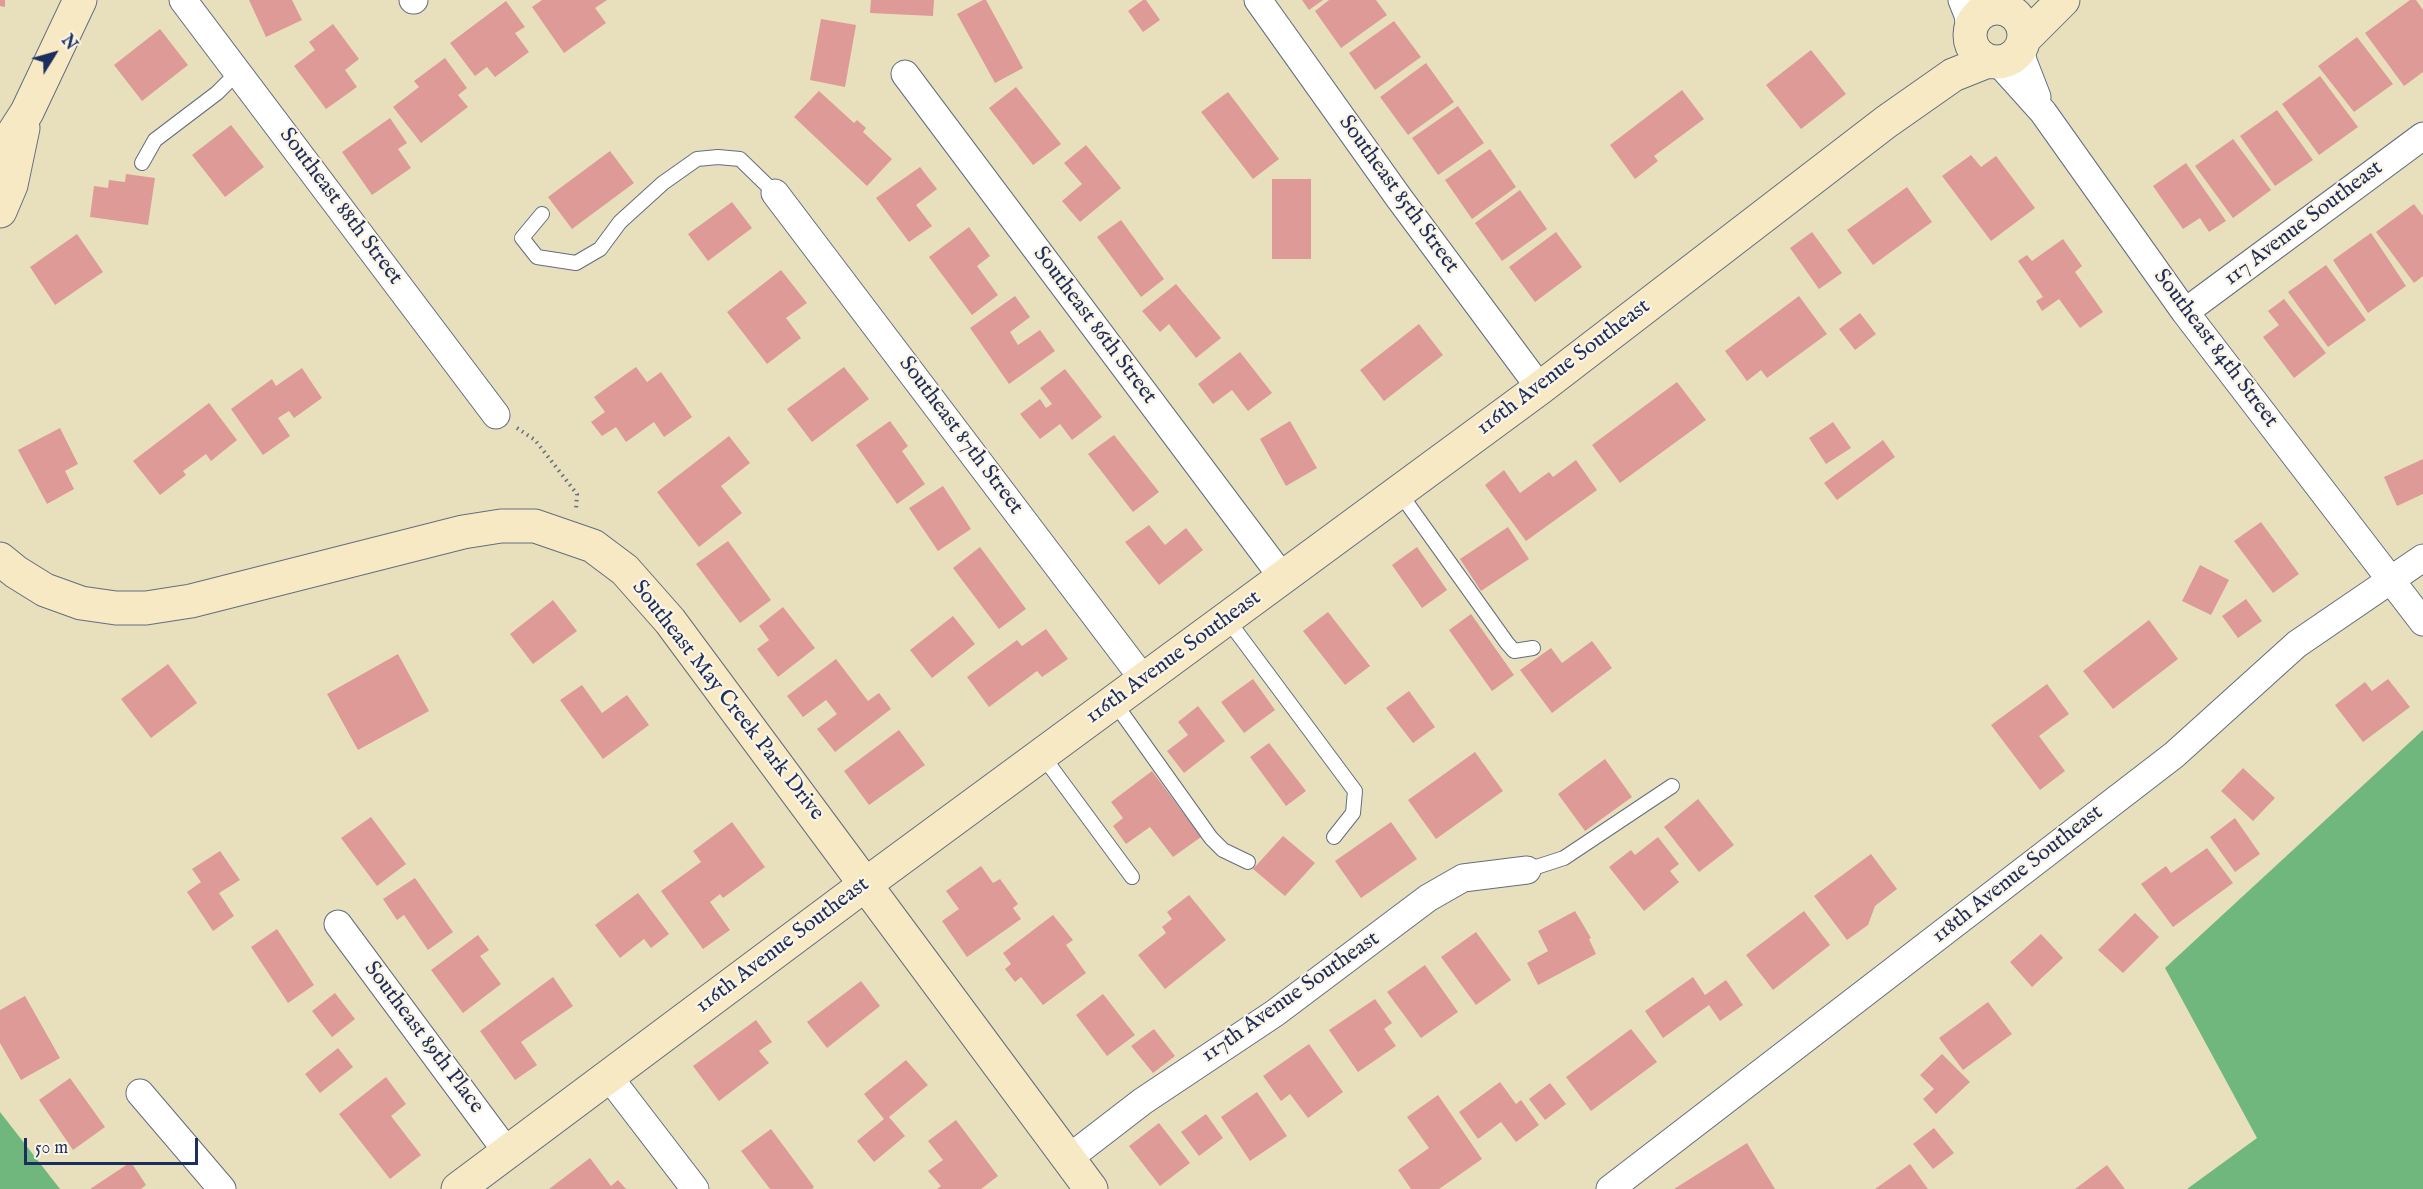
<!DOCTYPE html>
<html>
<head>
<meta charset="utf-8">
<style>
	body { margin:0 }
	#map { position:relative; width:2423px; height:1189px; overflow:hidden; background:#e8e0bc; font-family:"IM FELL English",serif }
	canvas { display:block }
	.north { position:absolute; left:24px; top:24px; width:60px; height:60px; -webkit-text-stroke:4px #fcf5e5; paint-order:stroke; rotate:53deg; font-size:16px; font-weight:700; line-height:24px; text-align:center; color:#1b2f5e }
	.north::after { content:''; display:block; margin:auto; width:21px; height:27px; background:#1b2f5e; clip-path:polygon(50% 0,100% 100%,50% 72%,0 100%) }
	.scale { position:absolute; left:24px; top:1138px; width:174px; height:27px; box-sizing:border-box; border:3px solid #1b2f5e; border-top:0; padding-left:8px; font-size:18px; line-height:21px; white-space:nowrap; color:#1b2f5e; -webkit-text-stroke:4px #fcf5e5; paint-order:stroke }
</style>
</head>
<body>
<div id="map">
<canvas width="2423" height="1189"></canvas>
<div class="north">N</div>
<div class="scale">50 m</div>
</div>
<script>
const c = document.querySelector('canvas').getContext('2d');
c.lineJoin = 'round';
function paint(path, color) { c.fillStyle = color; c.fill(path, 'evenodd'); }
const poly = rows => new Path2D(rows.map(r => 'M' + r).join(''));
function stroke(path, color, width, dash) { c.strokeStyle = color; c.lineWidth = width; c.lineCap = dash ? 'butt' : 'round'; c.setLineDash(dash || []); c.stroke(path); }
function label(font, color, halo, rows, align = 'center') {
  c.font = font + ' "IM FELL English",serif'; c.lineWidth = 4.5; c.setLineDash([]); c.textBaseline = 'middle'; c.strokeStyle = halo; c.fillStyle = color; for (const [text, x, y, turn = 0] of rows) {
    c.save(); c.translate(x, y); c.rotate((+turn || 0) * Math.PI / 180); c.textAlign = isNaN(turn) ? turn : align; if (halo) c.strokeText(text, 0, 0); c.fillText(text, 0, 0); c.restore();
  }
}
const forest = poly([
	[2423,730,2423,1189,2187,1189,2257,1138,2165,968],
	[0,1112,60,1189,0,1189]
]);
const building = poly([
	[0,0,5,0,5,7,0,6],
	[249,0,292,0,302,20,266,37],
	[542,0,607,0,595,8,606,23,564,53,532,7],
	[871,0,934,0,933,16,870,13],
	[983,0,986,0,1023,68,995,83,957,14],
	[1143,0,1146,0,1160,20,1143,32,1128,11],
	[1302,0,1323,0,1309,10],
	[1329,0,1376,0,1387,15,1341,48,1315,11],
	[2410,0,2416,0,2423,10,2423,72,2404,86,2365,33],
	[506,1,525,27,515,33,529,52,495,77,487,67,475,76,450,43],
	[821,19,856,25,845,87,810,80],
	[1394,21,1421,57,1375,90,1349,53],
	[333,24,359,59,345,70,357,87,326,109,294,66,315,50,309,42],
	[160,29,188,65,142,101,114,65],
	[2357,37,2393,84,2354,112,2318,66],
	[1811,50,1846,94,1801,129,1766,85],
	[445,58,467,88,458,95,468,107,421,143,393,107,419,87,414,81],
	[1426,63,1454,102,1408,135,1380,97],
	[2320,76,2358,127,2319,155,2282,104],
	[1016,87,1061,144,1033,165,989,108],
	[1682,90,1704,119,1654,156,1658,161,1635,179,1610,145],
	[819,91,854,123,857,120,866,128,863,132,892,159,867,186,794,117],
	[1228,92,1279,159,1253,179,1201,112],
	[1458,106,1484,143,1438,175,1412,138],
	[2277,110,2313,160,2275,186,2240,136],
	[390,118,407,143,398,149,411,168,372,195,342,152],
	[231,125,264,167,225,197,192,155],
	[2233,139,2271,190,2233,218,2195,166],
	[1086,145,1121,188,1080,222,1062,201,1082,184,1064,163],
	[1490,149,1516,187,1472,219,1445,180],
	[610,151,634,183,572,229,548,197],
	[1971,155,1981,167,1996,156,2035,208,1991,241,1942,176],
	[2186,163,2226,221,2209,232,2200,218,2183,229,2153,186],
	[920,167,937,189,916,205,932,226,909,242,876,198],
	[126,174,155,178,148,225,90,217,94,186,108,188,109,180,125,182],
	[1272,179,1311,179,1311,259,1272,259],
	[1907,187,1932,222,1873,265,1847,230],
	[1520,190,1547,229,1502,261,1475,223],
	[732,202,752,228,708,261,688,234],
	[2414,204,2423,216,2423,276,2414,283,2376,232],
	[1121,220,1164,279,1141,297,1097,237],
	[969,227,990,256,977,266,998,295,972,315,929,257],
	[1556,232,1582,267,1535,302,1509,267],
	[1812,232,1842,273,1819,289,1790,248],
	[2371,233,2406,286,2368,313,2333,260],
	[77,234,103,272,55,305,30,267],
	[2063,239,2082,266,2075,272,2103,312,2080,328,2059,299,2042,311,2036,301,2043,297,2018,261,2027,255,2032,261],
	[2326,265,2366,320,2328,347,2288,292],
	[781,270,807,303,786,318,801,338,767,364,727,312],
	[1176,284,1221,338,1196,358,1169,324,1160,332,1142,311],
	[1015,296,1030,317,1010,332,1018,345,1040,330,1055,351,1009,384,970,328],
	[1799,296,1827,334,1767,378,1761,370,1747,381,1725,351],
	[2284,299,2326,353,2294,378,2263,337,2279,325,2268,311],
	[1860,313,1876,334,1855,350,1839,329],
	[1419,324,1443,355,1384,401,1360,370],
	[1240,352,1272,393,1248,411,1232,390,1213,404,1198,384],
	[636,367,647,382,661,372,692,417,664,437,654,422,626,442,616,427,602,436,591,422,605,412,594,397],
	[844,367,869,399,812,442,787,409],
	[302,368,322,398,294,418,289,411,278,418,290,436,263,455,231,409,272,379,276,386],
	[1065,369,1102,417,1072,440,1060,424,1040,439,1020,414,1040,399,1046,408,1052,404,1040,388],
	[1677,382,1706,420,1620,483,1592,445],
	[209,403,237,440,211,461,206,454,183,471,186,475,160,495,133,461],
	[890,421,908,446,902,451,925,484,897,504,856,445],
	[1290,421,1317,468,1286,486,1260,439],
	[1833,422,1851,448,1826,464,1809,438],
	[60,428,78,464,65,471,74,489,47,504,18,450],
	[1114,435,1159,492,1133,512,1088,454],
	[729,436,750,463,721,486,742,513,699,547,657,492],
	[1883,440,1895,457,1837,500,1824,483],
	[2423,459,2423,494,2397,506,2384,477],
	[1576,460,1597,490,1526,541,1485,485,1504,470,1520,493,1549,472,1553,477],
	[943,486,971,529,938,551,909,508],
	[2261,522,2299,574,2273,593,2234,541],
	[1149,525,1165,545,1186,528,1203,550,1159,585,1125,542],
	[1508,527,1529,559,1481,591,1460,559],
	[728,541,771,600,740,623,696,564],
	[980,547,1026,609,999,629,953,568],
	[1417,547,1447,590,1422,608,1392,565],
	[2200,565,2229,580,2211,615,2182,601],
	[2246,599,2262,621,2238,638,2222,616],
	[553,600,577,631,533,664,510,634],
	[783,607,815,648,778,677,757,649,769,640,759,626],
	[1328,612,1370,666,1345,685,1303,631],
	[1471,614,1514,675,1492,691,1449,630],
	[953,616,975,644,932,678,910,650],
	[2149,620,2178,659,2113,709,2083,671],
	[1046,629,1068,659,1042,677,1037,671,989,707,967,677,1017,640,1022,646],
	[1592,641,1612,668,1552,713,1520,670,1551,648,1562,663],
	[398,654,429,711,358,750,327,694],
	[836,659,868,701,879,693,891,709,835,752,817,729,837,714,826,700,803,717,787,696],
	[168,664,197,703,151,738,121,699],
	[1253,679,1275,710,1244,733,1221,702],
	[2388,679,2410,707,2363,742,2335,705,2365,682,2372,691],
	[2047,684,2069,714,2039,736,2065,771,2040,790,1991,725],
	[582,685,602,713,627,695,649,725,603,759,560,700],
	[1409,691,1435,727,1413,743,1386,708],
	[1198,706,1225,741,1184,773,1167,751,1188,735,1178,722],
	[899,730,925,765,869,805,844,771],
	[1269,743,1306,791,1286,806,1250,757],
	[1475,752,1503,791,1436,839,1408,800],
	[1605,759,1632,797,1585,831,1558,794],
	[2243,768,2275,798,2253,821,2221,791],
	[1152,771,1201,837,1173,857,1150,827,1126,844,1113,826,1123,818,1111,802],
	[1698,799,1734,845,1699,872,1664,827],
	[371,817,406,864,377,886,341,838],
	[2235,818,2260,854,2235,872,2210,837],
	[732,822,765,867,723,898,720,894,710,902,730,930,703,949,661,891,701,862,693,851],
	[1391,822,1417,859,1361,898,1335,861],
	[1283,836,1315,863,1285,896,1253,869],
	[1658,837,1679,864,1670,871,1679,882,1644,911,1609,867,1631,850,1635,855],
	[2207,848,2233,883,2173,927,2141,884,2166,866,2171,873],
	[220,851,240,880,219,893,234,916,213,931,187,892,201,882,192,869],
	[1871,854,1897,889,1875,906,1868,925,1847,940,1814,896],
	[981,866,993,883,1000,879,1018,904,1013,908,1021,919,967,957,942,921,959,909,946,891],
	[415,878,453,932,428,950,404,915,397,920,383,899],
	[638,893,669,934,651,948,644,939,620,958,595,925],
	[1189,895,1226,940,1165,989,1138,955,1166,933,1162,927,1172,919,1167,912],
	[1575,911,1591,938,1589,939,1596,954,1538,985,1527,963,1548,951,1538,931],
	[1804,911,1830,945,1773,990,1746,955],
	[2135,913,2159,937,2123,973,2098,950],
	[1053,915,1073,940,1066,945,1086,973,1043,1005,1021,977,1015,982,1005,969,1011,964,1003,953],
	[277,929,314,985,288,1003,251,947],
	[1476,932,1511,980,1476,1005,1441,957],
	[2041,934,2063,958,2032,987,2010,962],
	[478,935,489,950,480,956,501,984,463,1013,431,970],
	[1425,965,1458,1012,1421,1038,1387,992],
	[553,977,573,1006,521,1042,537,1065,515,1080,480,1031],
	[1693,977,1705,995,1726,980,1743,1005,1720,1021,1709,1005,1663,1038,1645,1011],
	[861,981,880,1006,827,1048,807,1022],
	[335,993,355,1019,332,1037,312,1011],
	[1103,994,1135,1035,1107,1056,1076,1015],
	[25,996,60,1058,21,1080,0,1043,0,1010],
	[1375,999,1392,1023,1384,1029,1396,1046,1358,1072,1329,1030],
	[1988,1002,2012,1034,1963,1070,1939,1038],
	[756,1020,772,1042,759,1051,769,1063,719,1101,693,1066],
	[1154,1029,1175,1056,1153,1073,1131,1046],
	[1631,1029,1657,1062,1591,1111,1566,1077],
	[1309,1044,1343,1092,1308,1118,1290,1094,1281,1101,1263,1076],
	[338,1048,353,1067,320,1093,305,1074],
	[1942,1054,1970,1082,1936,1114,1923,1099,1934,1089,1920,1075],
	[906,1060,928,1085,889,1117,905,1136,874,1162,857,1141,884,1119,864,1094],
	[386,1077,406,1104,391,1116,421,1155,390,1179,339,1114],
	[70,1078,105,1127,73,1150,39,1100],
	[1500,1082,1516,1104,1521,1100,1539,1125,1516,1142,1501,1122,1478,1139,1459,1112],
	[1550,1083,1566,1104,1545,1120,1529,1099],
	[1257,1092,1287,1136,1250,1161,1221,1117],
	[1438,1095,1482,1159,1439,1189,1411,1189,1398,1170,1429,1148,1407,1117],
	[1206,1114,1223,1138,1199,1156,1181,1132],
	[956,1120,998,1176,981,1189,937,1189,941,1186,928,1171,943,1160,928,1141],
	[1159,1123,1190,1163,1160,1186,1129,1146],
	[1934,1128,1954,1153,1933,1169,1913,1144],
	[771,1129,814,1187,812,1189,770,1189,741,1151],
	[1747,1143,1775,1189,1674,1189],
	[590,1158,611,1186,618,1180,626,1189,549,1189],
	[131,1162,146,1185,141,1189,90,1189],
	[1910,1164,1928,1189,1875,1189],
	[2107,1165,2125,1189,2075,1189]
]);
const path = poly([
	[517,428,535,440,577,494,576,510]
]);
const lane = poly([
	[142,163,155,140,217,93,239,71],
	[542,214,522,238,537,257,576,263,600,249,620,222,663,183,697,159,718,157,740,159,775,193],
	[1399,492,1507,643,1514,651,1533,648],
	[1227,619,1355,791,1353,813,1334,837],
	[1114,702,1211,838,1223,850,1248,862],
	[1042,755,1132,877],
	[1527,870,1564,858,1672,786]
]);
const street = poly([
	[183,0,496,415],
	[413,0,414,0],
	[1258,0,1399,198,1540,388],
	[1962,0,1968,15,1970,31],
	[1988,0,2002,9],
	[2021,48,2023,61,2037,97],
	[1998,62,2043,112,2185,312,2423,622],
	[905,74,1283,578],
	[775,193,1144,680],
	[2185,312,2423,136],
	[338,924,507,1152],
	[609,1077,695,1189],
	[140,1093,222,1189],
	[1069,1158,1143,1101,1275,1013,1428,898,1463,878,1527,870],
	[1610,1189,2174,755,2297,644,2423,558]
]);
const secondary = poly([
	'1970 35a27 27 0 1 1 54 0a27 27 0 1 1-54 0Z',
	[2024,39,2063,0],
	[0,154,27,112,80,0],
	[0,211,11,185,23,128],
	[0,559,16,572,45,590,81,603,116,608,146,608,191,601,463,532,501,526,535,526,593,546,625,570,670,621,1091,1189],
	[458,1189,866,884,1540,388,1886,122,1953,75,1988,61]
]);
const streetNames = [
	["Southeast 85th Street",1398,195,54],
	["Southeast 88th Street",340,207,53],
	["117 Avenue Southeast",2304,224,-37],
	["Southeast 86th Street",1094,326,53],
	["Southeast 84th Street",2215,349,53],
	["116th Avenue Southeast",1564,368,-37],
	["Southeast 87th Street",960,436,53],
	["116th Avenue Southeast",1174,658,-36],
	["Southeast May Creek Park Drive",727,701,52],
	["118th Avenue Southeast",2018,875,-38],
	["116th Avenue Southeast",783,946,-37],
	["117th Avenue Southeast",1291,998,-35],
	["Southeast 89th Place",423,1038,53]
];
paint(forest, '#70b77d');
paint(building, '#dd9a97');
stroke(lane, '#636d7f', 16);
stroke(street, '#636d7f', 29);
stroke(secondary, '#636d7f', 35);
stroke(path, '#636d7f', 4, [1.5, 4.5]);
stroke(lane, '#fff', 14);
stroke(street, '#fff', 27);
stroke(secondary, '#f7e9c3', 33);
label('22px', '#1b2f5e', '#fcf5e5', streetNames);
</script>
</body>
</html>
